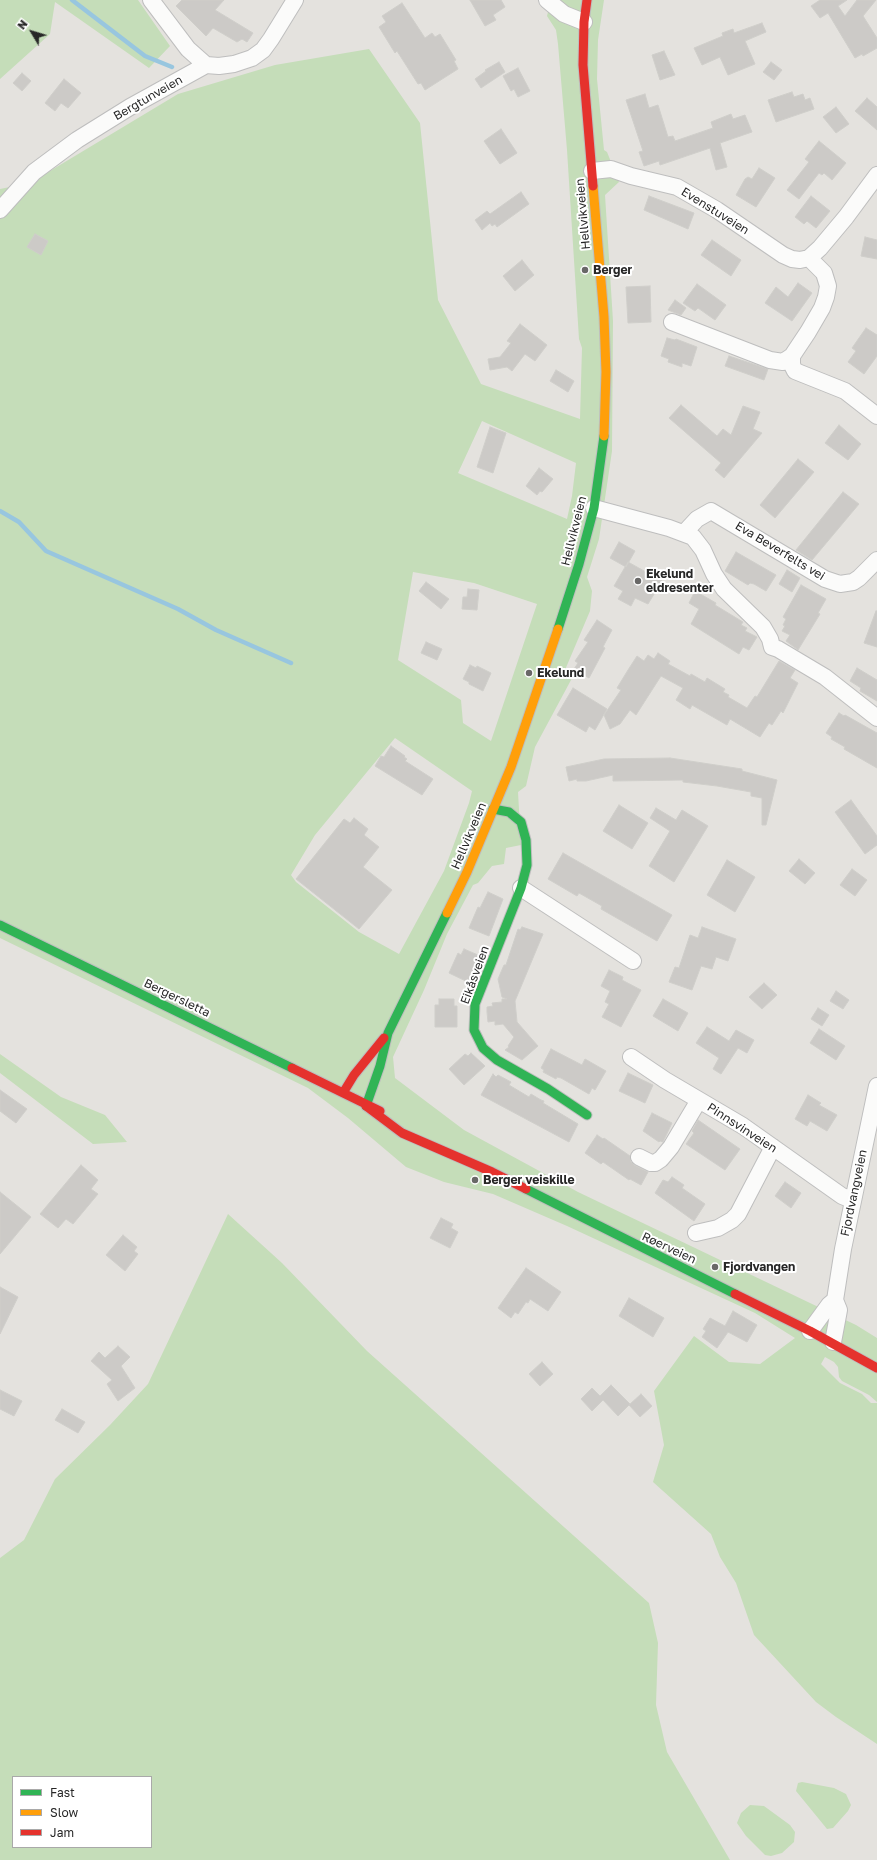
<!DOCTYPE html>
<html>
<head>
<meta charset="utf-8">
<style>
	body { margin:0 }
	#map { position:relative; width:877px; height:1860px; overflow:hidden; background:#e4e2de; font-family:"Golos Text",sans-serif }
	canvas { display:block }
	.legend { position:absolute; left:12px; top:1776px; width:140px; height:72px; box-sizing:border-box; background:#fff; border:1px solid #a9a9a9; margin:0; padding:5px 7px; list-style:none; font-size:12px; color:#272727 }
	.legend li { display:flex; align-items:center; gap:8px; height:20px }
	.legend b { width:20px; border:1px solid #a9a9a9 }
	.north { position:absolute; left:12px; top:12px; width:40px; height:40px; -webkit-text-stroke:3px #fff; paint-order:stroke; rotate:308deg; font-size:11px; font-weight:700; line-height:16px; text-align:center; color:#272727 }
	.north::after { content:''; display:block; margin:auto; width:14px; height:18px; background:#272727; clip-path:polygon(50% 0,100% 100%,50% 72%,0 100%) }
</style>
</head>
<body>
<div id="map">
<canvas width="877" height="1860"></canvas>
<ul class="legend">
<li><b style="height:5px;background:#30b455"></b>Fast</li>
<li><b style="height:5px;background:#ff9f0a"></b>Slow</li>
<li><b style="height:5px;background:#e5322d"></b>Jam</li>
</ul>
<div class="north">N</div>
</div>
<script>
const c = document.querySelector('canvas').getContext('2d');
c.lineJoin = 'round';
function paint(path, color) { c.fillStyle = color; c.fill(path, 'evenodd'); }
const poly = rows => new Path2D(rows.map(r => 'M' + r).join(''));
function stroke(path, color, width, dash) { c.strokeStyle = color; c.lineWidth = width; c.lineCap = dash ? 'butt' : 'round'; c.setLineDash(dash || []); c.stroke(path); }
function label(font, color, halo, rows, align = 'center') {
  c.font = font + ' "Golos Text",sans-serif'; c.lineWidth = 4; c.setLineDash([]); c.textBaseline = 'middle'; c.strokeStyle = halo; c.fillStyle = color; for (const [text, x, y, turn = 0] of rows) {
    c.save(); c.translate(x, y); c.rotate((+turn || 0) * Math.PI / 180); c.textAlign = isNaN(turn) ? turn : align; if (halo) c.strokeText(text, 0, 0); c.fillText(text, 0, 0); c.restore();
  }
}
const green = poly([
	[0,0,138,0,170,46,149,68,55,2,50,34,0,79],
	[551,0,604,0,598,40,597,79,604,150,607,152,619,182,605,195,613,321,612,451,599,539,587,577,592,591,590,611,565,670,571,680,535,747,526,786,518,792,521,845,506,848,504,864,492,866,478,883,473,885,447,934,424,990,393,1057,395,1078,464,1130,578,1192,856,1325,877,1338,877,1402,869,1395,842,1381,839,1377,838,1367,834,1362,825,1357,821,1364,840,1383,862,1394,871,1403,877,1403,877,1744,836,1717,816,1702,754,1635,736,1583,720,1557,711,1534,653,1482,664,1445,654,1391,694,1336,729,1362,760,1364,795,1338,755,1313,567,1226,493,1194,444,1182,406,1167,348,1118,308,1088,0,938,0,189,30,183,178,94,275,65,369,49,420,123,438,300,481,384,580,419,582,348,579,339,567,150,558,44,556,30,547,16],
	[482,421,576,463,572,496,567,519,458,473],
	[413,572,474,583,537,604,491,741,463,723,461,700,398,660],
	[395,738,472,791,469,803,444,871,399,954,359,932,296,882,291,875,315,835],
	[0,1054,61,1097,105,1115,127,1142,93,1144,0,1073],
	[228,1214,282,1263,367,1351,649,1603,658,1643,656,1705,667,1752,730,1860,0,1860,0,1558,24,1540,55,1479,110,1425,148,1384],
	[13,1777,151,1777,151,1847,13,1847],
	[802,1782,834,1788,846,1794,851,1805,848,1811,833,1828,827,1829,796,1791,798,1783],
	[750,1805,764,1806,790,1825,795,1832,794,1842,782,1853,771,1856,765,1855,746,1836,737,1823,741,1813]
]);
const stream = poly([
	[72,0,145,56,172,67],
	[0,511,19,522,46,551,178,609,216,630,291,663]
]);
const building = poly([
	[182,0,224,0,215,10,253,33,247,42,242,39,237,42,213,28,206,36,176,6,182,0],
	[470,0,501,0,505,7,493,15,496,20,485,26,470,0],
	[820,0,847,0,838,6,845,16,857,0,876,0,863,16,877,38,877,48,863,56,862,54,855,58,828,13,820,18,811,6,820,0],
	[402,3,425,38,432,33,435,37,440,34,456,60,454,61,458,69,425,90,421,83,418,84,397,51,395,53,379,27,386,22,382,16,402,3],
	[762,23,766,32,745,41,755,64,728,75,720,57,702,65,694,48,723,36,722,33,733,29,734,33,762,23],
	[664,51,675,75,660,80,652,55,664,51],
	[499,62,505,72,481,88,475,79,486,71,485,70,499,62],
	[771,62,782,70,774,80,763,72,771,62],
	[518,68,530,91,518,97,514,89,511,91,503,76,518,68],
	[22,73,31,81,22,91,13,83,22,73],
	[64,79,81,93,68,108,61,103,55,111,45,103,64,79],
	[792,92,794,97,803,94,805,100,810,98,814,109,776,122,768,100,792,92],
	[645,94,649,108,658,105,668,137,673,136,675,141,713,128,711,122,731,114,733,119,745,115,752,132,720,143,727,167,716,170,710,148,660,165,659,161,644,166,639,152,643,151,626,100,645,94],
	[867,98,877,107,877,130,855,111,867,98],
	[836,107,849,124,836,133,823,117,836,107],
	[501,129,517,153,500,164,484,141,501,129],
	[819,141,846,163,832,180,824,173,822,175,819,173,799,199,787,190,809,162,805,159,819,141],
	[759,168,775,178,756,207,736,195,745,179,748,177,752,179,759,168],
	[521,192,529,204,497,227,495,224,492,226,490,223,482,230,475,220,487,211,490,214,521,192],
	[649,196,694,213,688,229,644,210,649,196],
	[811,196,830,211,816,228,807,221,804,224,795,217,811,196],
	[35,234,48,241,41,255,27,247,35,234],
	[865,237,877,240,877,259,861,256,865,237],
	[712,240,741,260,731,276,701,255,712,240],
	[522,260,534,275,515,291,503,276,522,260],
	[798,283,812,293,792,321,765,303,776,287,788,297,798,283],
	[697,284,726,305,715,320,698,308,695,311,683,303,697,284],
	[650,286,651,322,628,323,626,287,650,286],
	[675,300,686,308,681,315,668,310,675,300],
	[520,324,547,345,535,361,525,354,512,371,507,367,490,370,488,359,500,357,511,343,507,341,520,324],
	[866,328,877,335,877,356,864,374,848,362,856,351,852,348,866,328],
	[667,338,675,340,676,339,697,347,691,366,682,363,682,367,668,362,669,359,661,356,667,338],
	[729,356,768,369,764,380,725,366,729,356],
	[556,370,574,381,568,392,550,381,556,370],
	[681,405,717,436,723,429,731,435,743,406,760,412,753,429,762,433,724,478,715,470,721,463,669,418,681,405],
	[839,425,861,444,848,460,825,443,839,425],
	[490,427,506,433,493,473,477,467,490,427],
	[798,459,814,472,775,518,760,505,798,459],
	[539,468,553,479,542,492,540,491,537,495,526,486,539,468],
	[843,492,859,504,812,560,796,550,843,492],
	[619,542,635,551,626,567,610,558,619,542],
	[736,552,776,575,766,591,754,584,750,583,748,585,725,571,736,552],
	[628,562,662,581,648,604,635,598,631,606,618,599,623,591,614,586,628,562],
	[787,570,800,578,792,592,779,584,787,570],
	[426,582,449,599,441,609,419,591,426,582],
	[801,585,826,599,818,613,820,614,798,650,786,641,790,635,782,631,785,626,783,625,786,619,783,617,801,585],
	[468,589,479,590,477,610,462,609,463,597,467,597,468,589],
	[695,591,716,603,715,605,743,622,741,625,747,628,745,631,757,637,749,650,743,647,739,654,691,624,699,609,689,603,695,591],
	[876,611,877,611,877,647,864,643,876,611],
	[597,620,612,630,605,643,603,647,605,648,589,678,574,669,578,663,575,661,588,642,584,640,597,620],
	[426,642,442,649,437,660,421,653,426,642],
	[658,653,670,661,668,664,690,676,691,674,705,682,707,678,725,689,723,692,729,695,728,697,747,708,755,696,757,697,779,661,795,670,790,678,798,683,783,713,781,711,772,725,769,723,760,737,730,719,727,725,692,705,690,709,676,700,683,688,661,676,636,715,630,710,620,724,610,729,604,715,621,690,617,688,628,670,637,656,644,661,648,655,654,659,658,653],
	[470,665,476,668,477,666,491,673,483,691,469,684,469,682,463,679,470,665],
	[857,668,877,680,877,701,860,691,861,688,850,681,857,668],
	[573,688,607,709,595,730,589,726,586,732,557,715,573,688],
	[839,713,844,716,845,715,877,733,877,768,844,749,845,747,831,739,832,737,826,733,839,713],
	[391,746,405,756,404,757,407,759,405,761,433,779,422,795,375,766,381,756,384,757,391,746],
	[670,758,742,769,742,771,777,780,766,825,762,825,762,798,751,796,751,792,717,786,683,782,683,780,613,781,613,775,586,781,577,781,577,779,569,781,566,767,604,759,670,758],
	[851,800,877,836,877,845,865,854,835,812,851,800],
	[619,805,648,823,632,849,603,831,619,805],
	[656,808,676,820,682,810,708,826,674,882,649,866,670,831,650,818,656,808],
	[354,818,368,829,364,835,379,847,363,867,392,890,359,929,296,879,344,819,350,823,354,818],
	[563,853,672,915,657,941,601,909,602,906,579,893,577,896,548,879,563,853],
	[799,859,815,873,805,884,789,871,799,859],
	[727,860,755,877,735,912,707,895,727,860],
	[852,869,867,880,855,896,840,885,852,869],
	[488,892,503,899,489,936,469,928,478,907,480,908,488,892],
	[522,927,543,934,515,1001,517,1022,538,1046,522,1060,505,1050,509,1047,508,1046,514,1037,503,1024,495,1025,495,1021,488,1022,487,1012,487,1007,493,1006,492,1003,502,1002,502,999,507,999,502,997,498,979,504,965,506,965,518,929,520,930,522,927],
	[702,927,736,939,728,961,716,957,712,969,701,966,692,990,669,982,675,967,679,968,690,935,698,938,702,927],
	[464,949,478,955,475,961,478,962,470,983,449,973,458,953,461,955,464,949],
	[609,970,623,977,622,980,641,990,621,1027,602,1017,609,1004,605,1002,610,991,601,986,609,970],
	[764,983,777,995,762,1009,749,997,764,983],
	[836,991,849,1000,843,1009,830,1001,836,991],
	[439,999,454,999,454,1006,457,1006,457,1027,435,1027,435,1005,439,1005,439,999],
	[663,999,688,1013,678,1031,653,1016,663,999],
	[818,1008,829,1015,822,1026,811,1019,818,1008],
	[707,1027,729,1041,736,1030,754,1040,747,1053,738,1048,721,1074,713,1069,719,1058,696,1043,707,1027],
	[819,1029,845,1046,836,1060,810,1043,819,1029],
	[551,1049,582,1065,585,1059,606,1071,595,1090,592,1088,589,1094,561,1078,557,1077,556,1079,543,1072,544,1070,541,1068,551,1049],
	[471,1053,485,1066,464,1085,449,1069,465,1054,468,1056,471,1053],
	[628,1073,653,1085,645,1103,619,1091,628,1073],
	[493,1074,496,1077,498,1075,511,1082,509,1085,529,1097,531,1094,541,1100,544,1101,543,1103,578,1124,569,1142,481,1095,493,1074],
	[0,1090,27,1109,16,1123,0,1111,0,1090],
	[808,1095,821,1103,819,1105,837,1115,827,1131,810,1121,807,1126,795,1119,808,1095],
	[652,1113,672,1123,663,1142,660,1141,659,1142,643,1131,652,1113],
	[698,1120,740,1149,725,1170,686,1144,694,1133,692,1131,698,1120],
	[597,1135,603,1139,604,1138,630,1156,631,1162,634,1165,648,1172,641,1185,630,1179,629,1180,603,1162,601,1164,585,1153,597,1135],
	[81,1165,98,1180,91,1189,98,1194,73,1224,66,1219,58,1228,40,1214,81,1165],
	[672,1177,684,1185,682,1188,705,1204,694,1221,655,1193,663,1180,668,1182,672,1177],
	[785,1182,801,1193,791,1208,775,1196,785,1182],
	[0,1192,31,1217,0,1254,0,1192],
	[441,1218,453,1224,451,1228,458,1232,450,1248,430,1238,441,1218],
	[123,1235,137,1247,134,1251,138,1254,125,1271,106,1255,123,1235],
	[526,1268,561,1292,548,1311,530,1299,528,1303,526,1302,518,1314,515,1312,511,1318,498,1308,526,1268],
	[0,1287,18,1297,0,1334,0,1287],
	[629,1298,664,1318,653,1337,619,1316,629,1298],
	[733,1311,757,1325,747,1342,728,1332,717,1348,702,1337,706,1331,703,1329,710,1318,725,1326,733,1311],
	[118,1346,130,1357,121,1366,135,1388,118,1401,107,1384,112,1380,91,1361,99,1352,105,1358,118,1346],
	[542,1362,553,1374,540,1386,529,1374,542,1362],
	[611,1385,630,1404,618,1416,603,1400,592,1411,581,1399,592,1388,600,1396,611,1385],
	[0,1390,22,1401,14,1416,0,1409,0,1390],
	[641,1394,652,1406,640,1417,629,1405,641,1394],
	[62,1409,85,1422,78,1433,55,1420,62,1409]
]);
const street = poly([
	[151,0,188,49,206,65],
	[547,0,564,14,584,22],
	[592,171,611,169,631,176,677,187,717,210,783,255,792,259,800,260,809,258,820,248,846,217,877,175],
	[0,210,34,172,77,140,130,107,206,65,219,66,234,64,252,58,263,50,271,39,295,0],
	[672,322,770,360,783,362,792,356,808,332,822,308,826,297,828,286,824,273,809,258],
	[792,356,792,365,795,371,845,391,877,416],
	[594,508,669,528,693,537,703,550,714,574,724,589,763,627,770,639,772,647,778,649,825,677,877,718],
	[684,533,697,519,711,511,825,579,840,584,853,582,859,578,877,560],
	[521,888,633,961],
	[631,1057,665,1080,743,1126,842,1196,852,1200],
	[639,1157,651,1163,655,1163,661,1159,671,1147,699,1100],
	[696,1233,718,1228,732,1220,738,1214,773,1147],
	[810,1331,829,1305,835,1300],
	[833,1342,839,1310,835,1300,843,1249,877,1086]
]);
const fast = poly([
	[558,629,579,564,594,508,604,436],
	[493,809,509,812,521,822,526,840,527,865,521,888,475,1004,474,1030,483,1048,497,1060,548,1089,587,1115],
	[0,925,292,1068],
	[366,1106,380,1066,388,1033,447,913],
	[526,1189,735,1294]
]);
const slow = poly([
	[593,186,604,317,606,372,604,436],
	[447,913,467,872,511,767,558,629]
]);
const jam = poly([
	[587,0,584,22,583,65,593,186],
	[292,1068,380,1111],
	[343,1093,354,1075,384,1038],
	[366,1106,402,1133,492,1172,526,1189],
	[735,1294,810,1331,877,1368]
]);
const markers = [
	[585,270,4,"#696867"],
	[638,581,4,"#696867"],
	[529,673,4,"#696867"],
	[475,1180,4,"#696867"],
	[715,1267,4,"#696867"]
];
const streetNames = [
	["Bergtunveien",148,98,-30],
	["Evenstuveien",715,211,32],
	["Hellvikveien",583,214,-95],
	["Hellvikveien",574,531,-76],
	["Eva Beverfelts vei",780,551,31],
	["Hellvikveien",469,836,-67],
	["Eikåsveien",475,975,-70],
	["Bergersletta",177,998,26],
	["Pinnsvinveien",742,1128,33],
	["Fjordvangveien",854,1193,-78],
	["Røerveien",669,1248,25]
];
const poiNames = [
	["Berger",593,270],
	["Ekelund",646,574],
	["eldresenter",646,588],
	["Ekelund",537,673],
	["Berger veiskille",483,1180],
	["Fjordvangen",723,1267]
];
paint(green, '#c5ddb9');
stroke(stream, '#98c6df', 4.5);
paint(building, '#cccac7');
stroke(building, '#cfceca', 1);
stroke(street, '#bebebe', 18);
stroke(fast, '#bebebe', 11);
stroke(slow, '#bebebe', 11);
stroke(jam, '#bebebe', 11);
stroke(street, '#fbfbfa', 16);
stroke(fast, '#30b455', 9);
stroke(slow, '#ff9f0a', 9);
stroke(jam, '#e5322d', 9);
for (const [x, y, r, color] of markers) { const dot = new Path2D(); dot.arc(x, y, r, 0, 2 * Math.PI); c.fillStyle = color; c.fill(dot); stroke(dot, '#fff', 1.5); }
label('12px', '#272727', '#fff', streetNames);
label('bold 12px', '#272727', '#fff', poiNames, 'left');
</script>
</body>
</html>
